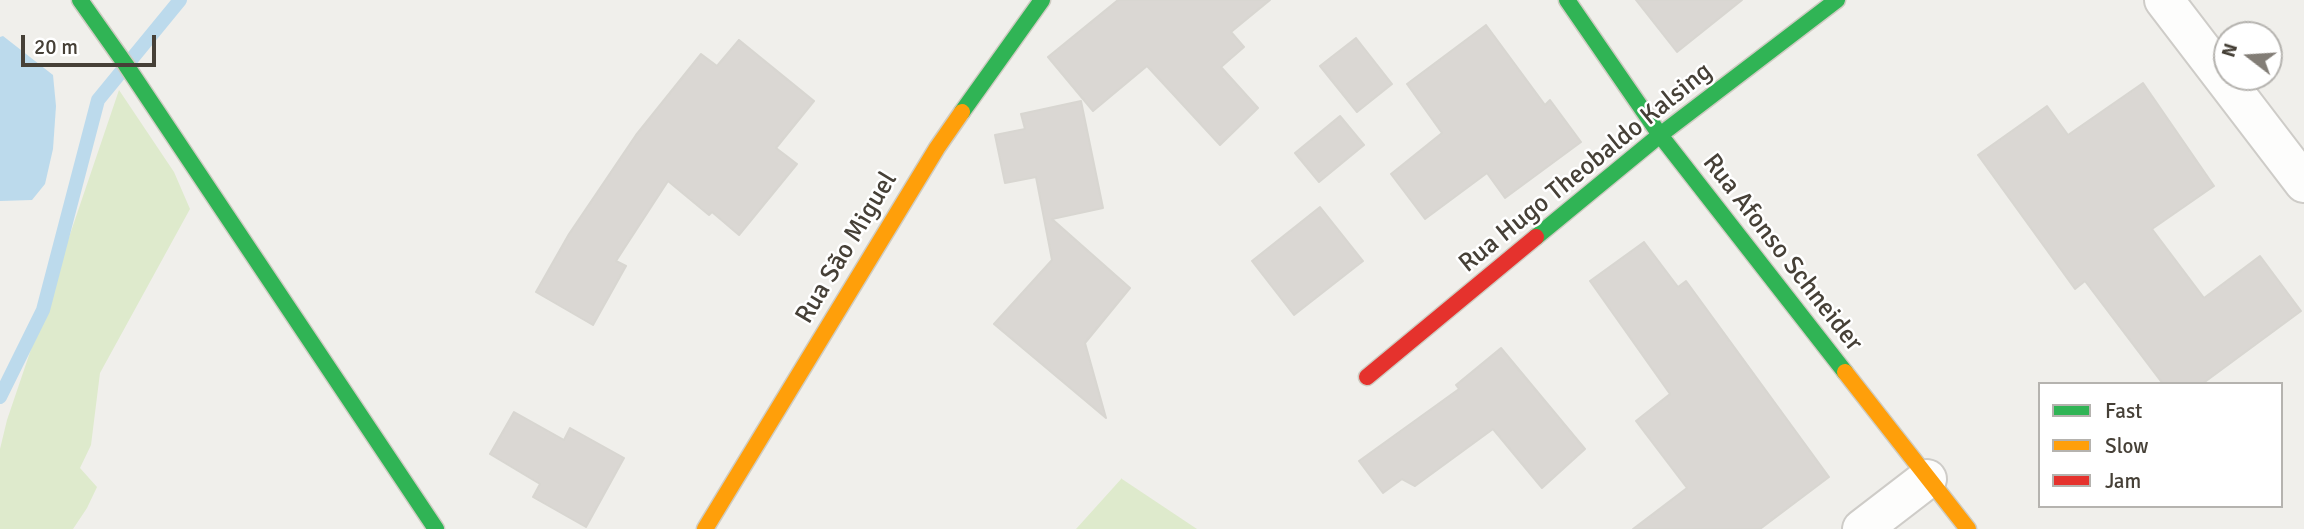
<!DOCTYPE html>
<html>
<head>
<meta charset="utf-8">
<style>
	body { margin:0 }
	#map { position:relative; width:2304px; height:529px; overflow:hidden; background:#f0efeb; font-family:Signika,sans-serif }
	canvas { display:block }
	.legend { position:absolute; left:2038px; top:382px; width:245px; height:126px; box-sizing:border-box; background:#fff; border:2px solid #b5b3af; margin:0; padding:9px 12px; list-style:none; font-size:21px; color:#464037 }
	.legend li { display:flex; align-items:center; gap:14px; height:35px }
	.legend b { width:35px; border:2px solid #b5b3af }
	.north { position:absolute; left:2213px; top:21px; width:70px; height:70px; box-sizing:border-box; background:#fff; border:2px solid #b5b3af; border-radius:50%; rotate:287deg; font-size:19px; font-weight:700; line-height:28px; text-align:center; color:#464037 }
	.north::after { content:''; display:block; margin:auto; width:24px; height:32px; background:#827d76; clip-path:polygon(50% 0,100% 100%,50% 72%,0 100%) }
	.scale { position:absolute; left:21px; top:35px; width:135px; height:32px; box-sizing:border-box; border:4px solid #464037; border-top:0; padding-left:9px; font-size:21px; line-height:24px; white-space:nowrap; color:#464037; -webkit-text-stroke:5px #fff; paint-order:stroke }
</style>
</head>
<body>
<div id="map">
<canvas width="2304" height="529"></canvas>
<ul class="legend">
<li><b style="height:9px;background:#30b455"></b>Fast</li>
<li><b style="height:9px;background:#ff9f0a"></b>Slow</li>
<li><b style="height:9px;background:#e5322d"></b>Jam</li>
</ul>
<div class="north">N</div>
<div class="scale">20 m</div>
</div>
<script>
const c = document.querySelector('canvas').getContext('2d');
c.lineJoin = 'round';
function paint(path, color) { c.fillStyle = color; c.fill(path, 'evenodd'); }
const poly = rows => new Path2D(rows.map(r => 'M' + r).join(''));
function stroke(path, color, width, dash) { c.strokeStyle = color; c.lineWidth = width; c.lineCap = dash ? 'butt' : 'round'; c.setLineDash(dash || []); c.stroke(path); }
function label(font, color, halo, rows, align = 'center') {
  c.font = font + ' Signika,sans-serif'; c.lineWidth = 5; c.setLineDash([]); c.textBaseline = 'middle'; c.strokeStyle = halo; c.fillStyle = color; for (const [text, x, y, turn = 0] of rows) {
    c.save(); c.translate(x, y); c.rotate((+turn || 0) * Math.PI / 180); c.textAlign = isNaN(turn) ? turn : align; if (halo) c.strokeText(text, 0, 0); c.fillText(text, 0, 0); c.restore();
  }
}
const green = poly([
	[119,90,174,172,190,209,100,373,91,445,80,468,97,487,87,508,73,529,0,529,0,449,7,420],
	[1122,478,1122,479,1197,529,1076,529]
]);
const water = poly([
	[3,36,53,75,56,106,53,149,45,184,32,200,0,201,0,37]
]);
const stream = poly([
	[0,397,43,310,98,100,180,0]
]);
const building = poly([
	[1118,0,1270,0,1231,32,1244,47,1221,67,1258,108,1220,145,1147,66,1093,111,1048,57,1118,0],
	[1636,0,1742,0,1677,52,1636,0],
	[1486,25,1545,105,1550,100,1581,142,1505,198,1487,173,1425,219,1391,174,1442,133,1407,84,1486,25],
	[1356,38,1392,84,1357,112,1320,66,1356,38],
	[739,40,814,101,776,148,797,164,739,235,712,212,709,215,668,181,616,261,626,266,593,325,536,292,569,234,636,135,701,54,717,66,739,40],
	[2143,83,2214,186,2152,229,2204,298,2260,256,2301,311,2202,384,2163,384,2085,281,2075,289,1978,155,2047,106,2068,135,2143,83],
	[1081,101,1103,208,1052,219,1130,288,1085,343,1106,418,994,324,1052,260,1036,177,1005,183,995,135,1025,129,1021,114,1081,101],
	[1340,116,1364,145,1319,182,1295,153,1340,116],
	[1320,207,1363,261,1294,315,1252,261,1320,207],
	[1644,242,1678,287,1686,281,1829,477,1760,529,1633,529,1687,488,1636,421,1670,394,1590,281,1644,242],
	[1501,348,1585,449,1542,488,1493,429,1415,486,1402,479,1383,493,1359,461,1459,389,1456,385,1501,348],
	[514,412,564,440,570,428,624,458,586,527,533,497,540,484,490,454,514,412]
]);
const street = poly([
	[2164,0,2304,183],
	[1862,529,1927,479]
]);
const fast = poly([
	[80,0,126,65,436,529],
	[1567,0,1660,135,1845,372],
	[962,112,1042,0],
	[1536,237,1660,135,1837,0]
]);
const slow = poly([
	[1845,372,1968,529],
	[705,529,937,148,962,112]
]);
const jam = poly([
	[1367,377,1536,237]
]);
const streetNames = [
	["Rua Hugo Theobaldo Kalsing",1586,168,-39],
	["Rua São Miguel",847,248,-59],
	["Rua Afonso Schneider",1782,253,52]
];
paint(green, '#deeacc');
paint(water, '#bcdaec');
stroke(stream, '#bcdaec', 14);
paint(building, '#dad7d3');
stroke(building, '#d8d6d1', 2);
stroke(street, '#ceccc8', 42);
stroke(fast, '#cfccc2', 19);
stroke(slow, '#cfccc2', 19);
stroke(jam, '#cfccc2', 19);
stroke(street, '#fdfdfc', 38);
stroke(fast, '#30b455', 16);
stroke(slow, '#ff9f0a', 16);
stroke(jam, '#e5322d', 16);
label('26px', '#464037', '#fff', streetNames);
</script>
</body>
</html>
